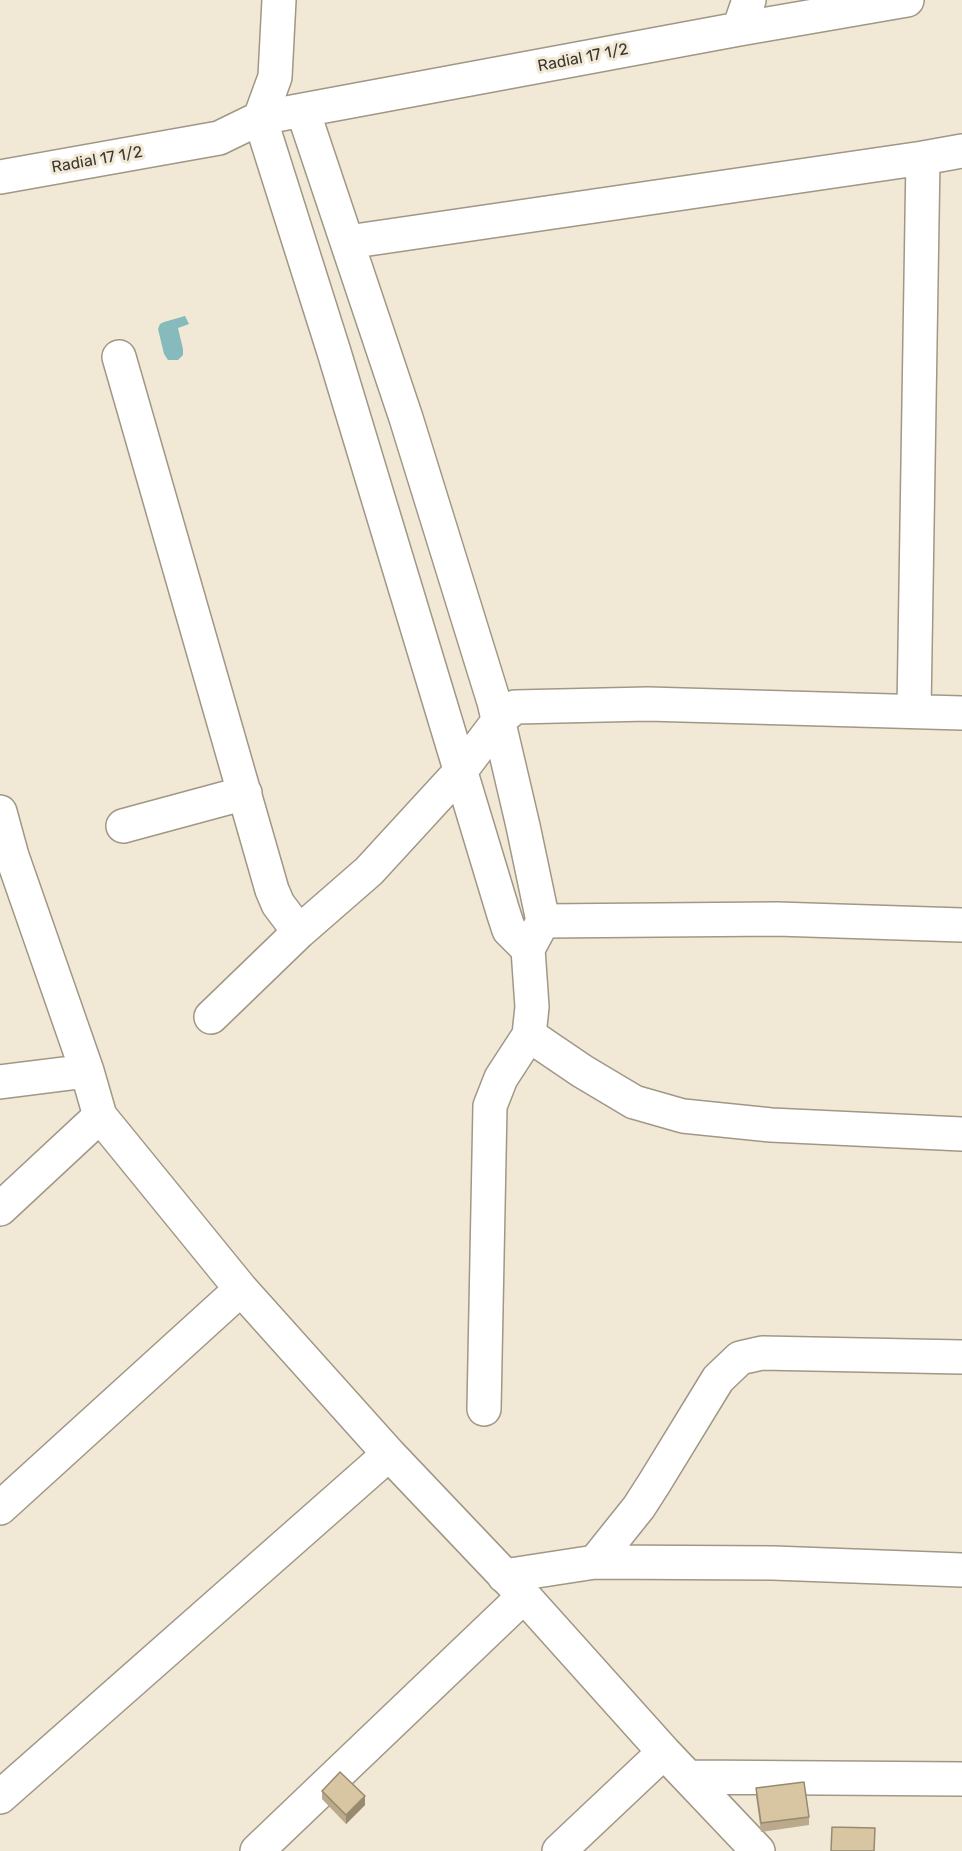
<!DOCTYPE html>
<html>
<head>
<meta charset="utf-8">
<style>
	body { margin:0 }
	canvas { display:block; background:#f2e8d6 }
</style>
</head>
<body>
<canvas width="962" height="1851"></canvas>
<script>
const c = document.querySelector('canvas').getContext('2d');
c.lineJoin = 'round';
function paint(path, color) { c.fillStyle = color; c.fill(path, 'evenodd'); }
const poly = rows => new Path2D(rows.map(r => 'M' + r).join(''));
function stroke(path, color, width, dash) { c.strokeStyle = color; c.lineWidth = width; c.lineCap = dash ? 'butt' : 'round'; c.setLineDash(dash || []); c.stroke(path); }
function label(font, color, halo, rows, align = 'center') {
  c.font = font + ' Rubik,sans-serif'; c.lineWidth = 6; c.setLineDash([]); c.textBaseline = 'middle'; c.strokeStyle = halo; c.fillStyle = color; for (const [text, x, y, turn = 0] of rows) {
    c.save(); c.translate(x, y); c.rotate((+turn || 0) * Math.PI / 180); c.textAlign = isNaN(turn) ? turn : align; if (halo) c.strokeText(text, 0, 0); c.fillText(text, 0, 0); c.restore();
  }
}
const water = poly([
	[185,316,189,324,178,328,183,349,183,355,178,360,168,360,164,354,158,329,160,324,164,322]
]);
const minor = poly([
	[739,29,749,0],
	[303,111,406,418,494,702,523,826,543,921,528,949,532,1007,529,1035,501,1078,490,1106,484,1409],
	[0,177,219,138,260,118,275,77,279,0],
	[348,242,923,158,962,151],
	[119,357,272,890,278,904,299,932],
	[914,710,923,158],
	[0,812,12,856,87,1071,100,1116,241,1289,389,1454,524,1596,664,1752,758,1851],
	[123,826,245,793],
	[543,921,777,919,962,925],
	[528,949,509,930,504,915,334,352,260,118,739,29,907,0],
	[211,1017,299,932,369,871,459,773,499,720,515,707,648,704,962,713],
	[529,1035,582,1071,634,1102,683,1116,771,1125,962,1134],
	[0,1082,87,1071],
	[0,1209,100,1116],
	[0,1508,241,1289],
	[595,1562,639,1507,655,1482,718,1379,740,1358,762,1353,962,1357],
	[504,1576,595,1562,773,1563,962,1570],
	[689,1777,962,1779],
	[0,1797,389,1454],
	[257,1851,524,1596],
	[559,1851,664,1752]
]);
const wall = poly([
	[756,1788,809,1817,809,1825,761,1832,756,1796],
	[322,1791,365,1805,346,1824,322,1799]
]);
const shadedWall = poly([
	[365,1796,365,1805,346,1824,346,1815]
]);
const building = poly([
	[340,1772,365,1796,346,1815,322,1791,340,1772],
	[804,1782,809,1817,761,1823,756,1788,804,1782],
	[832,1827,875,1828,874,1851,831,1851,832,1827]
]);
const streetNames = [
	["Radial 17 1/2",583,58,-11],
	["Radial 17 1/2",97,160,-10]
];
paint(water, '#87babd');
stroke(minor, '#a09786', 36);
stroke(minor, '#fff', 33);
paint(wall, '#baa98a');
paint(shadedWall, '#978a71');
paint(building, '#d8c5a1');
stroke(building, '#978a71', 1.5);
label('16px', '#3b3730', '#f2e8d6', streetNames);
</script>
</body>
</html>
